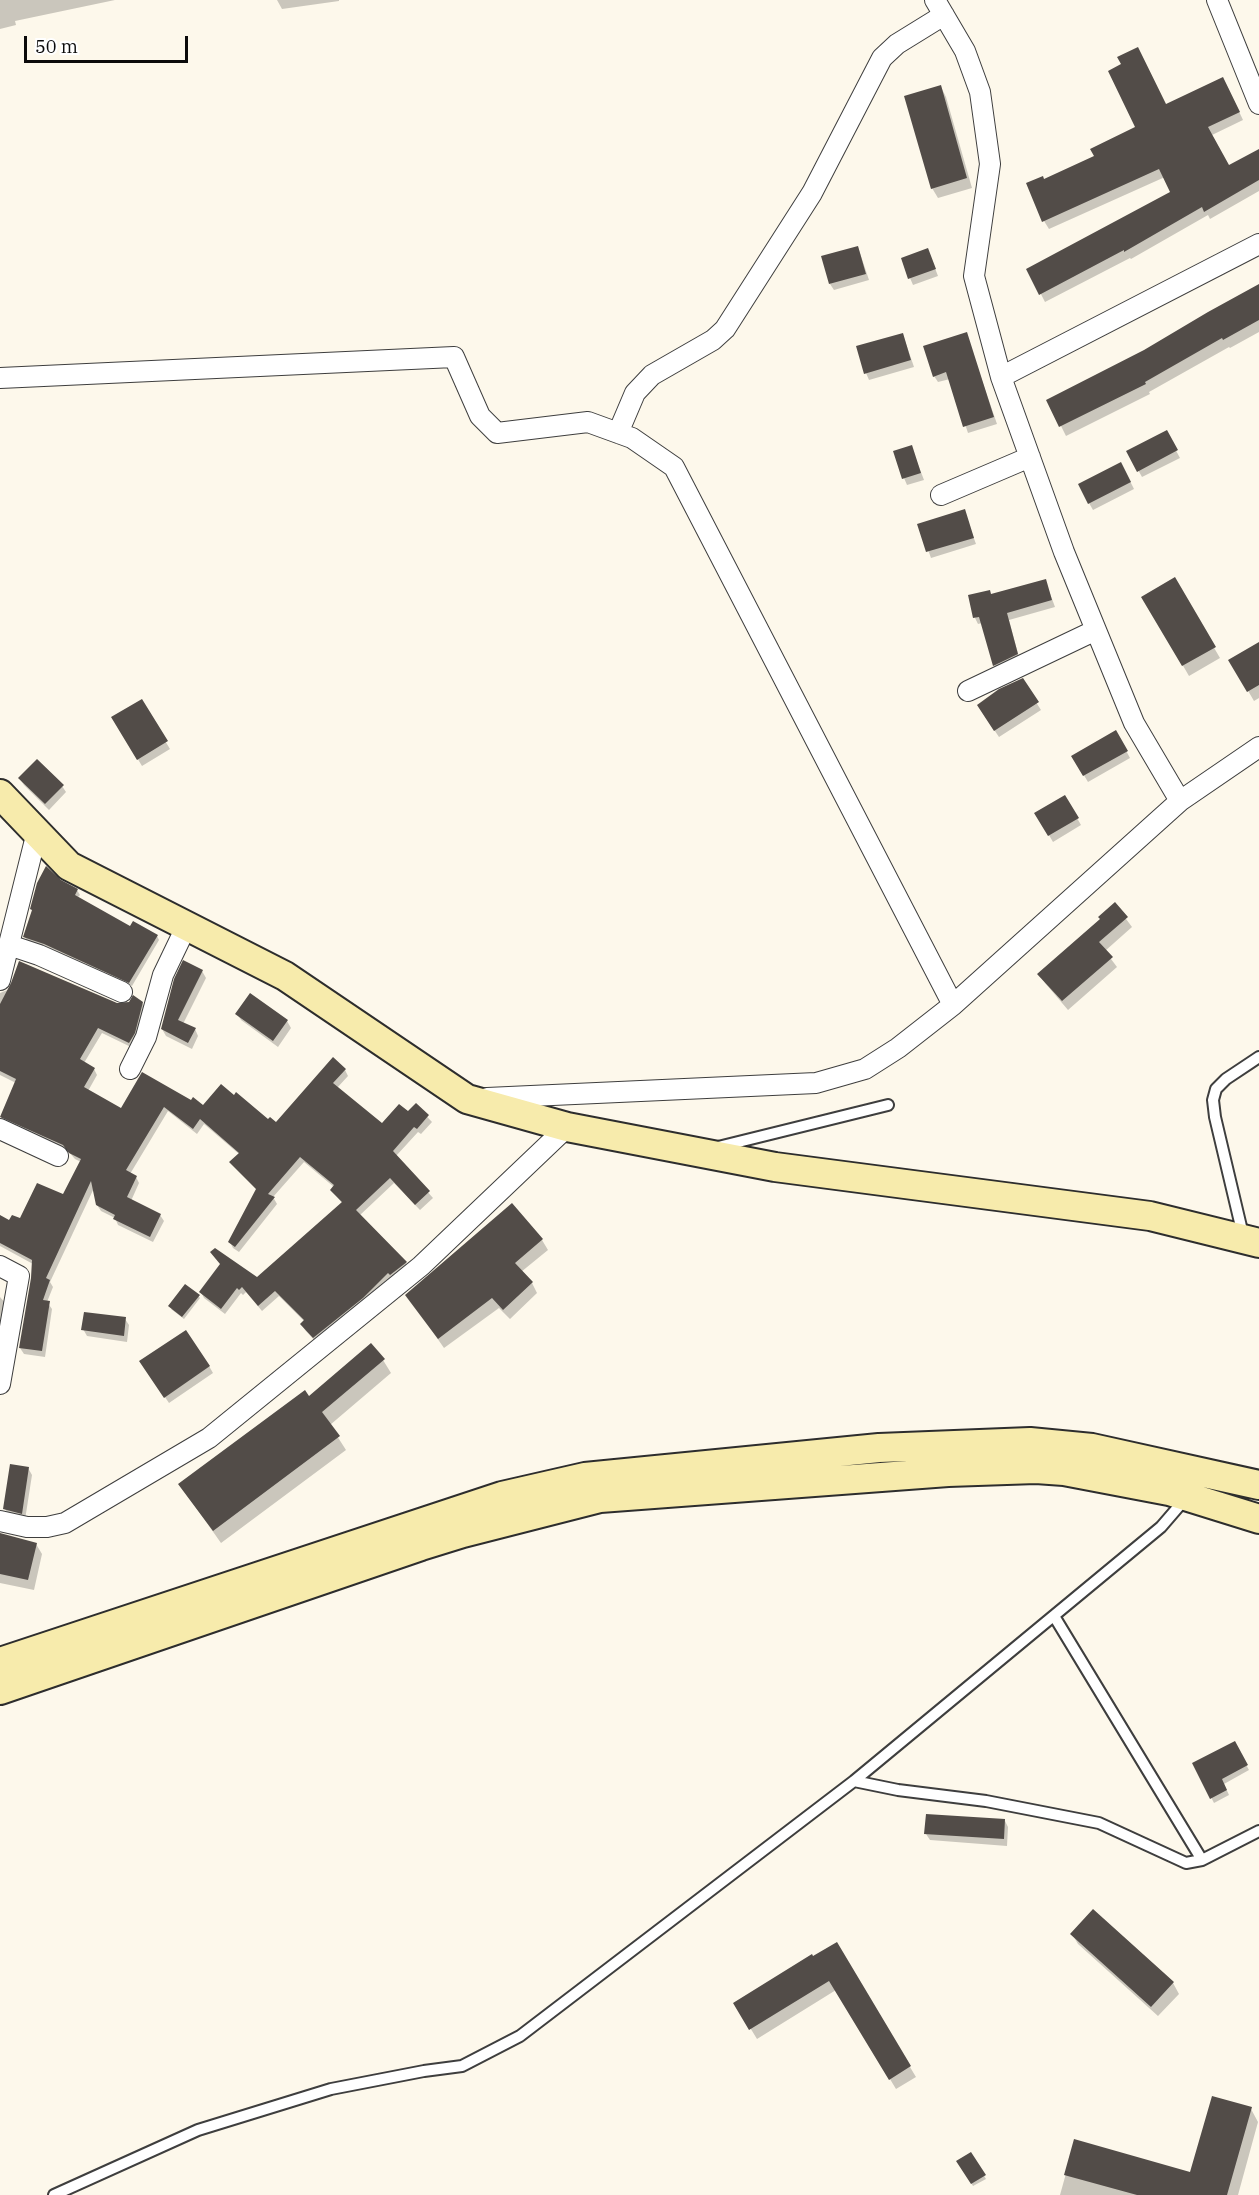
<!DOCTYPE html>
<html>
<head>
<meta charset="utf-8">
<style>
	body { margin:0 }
	#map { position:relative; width:1259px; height:2195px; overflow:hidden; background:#fdf8eb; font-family:"IBM Plex Serif",serif }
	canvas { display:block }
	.scale { position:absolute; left:24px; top:36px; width:164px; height:27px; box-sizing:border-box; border:3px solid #0b0b0b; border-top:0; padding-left:8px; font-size:18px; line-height:21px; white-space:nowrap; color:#0b0b0b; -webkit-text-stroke:4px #fff; paint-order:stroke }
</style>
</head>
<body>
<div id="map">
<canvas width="1259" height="2195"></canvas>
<div class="scale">50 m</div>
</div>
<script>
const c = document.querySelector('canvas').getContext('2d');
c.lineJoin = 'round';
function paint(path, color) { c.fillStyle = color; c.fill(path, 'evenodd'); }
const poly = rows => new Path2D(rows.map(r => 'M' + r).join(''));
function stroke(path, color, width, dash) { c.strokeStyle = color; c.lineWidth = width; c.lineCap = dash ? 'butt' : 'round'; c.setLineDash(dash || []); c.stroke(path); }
const shadow = poly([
	[0,0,115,0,15,21,16,25,0,29],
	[277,0,339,0,339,1,282,9],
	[941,87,946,97,972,188,938,198,932,188],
	[1228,88,1243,120,1212,135,1229,167,1259,162,1259,191,1210,219,1208,215,1131,259,1130,258,1045,302,1028,269,1172,192,1165,177,1049,229,1044,221,1044,180,1096,157,1166,106],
	[858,247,869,280,834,290,830,284],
	[928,250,938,276,913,285,910,278],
	[1259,285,1259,332,1230,348,1229,347,1149,392,1150,394,1066,436,1048,400,1144,352],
	[966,334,997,424,968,433,950,379,938,382,934,376],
	[903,335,914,367,869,380,866,373],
	[1166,432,1180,458,1142,477,1128,452],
	[911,446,924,480,907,485,904,478],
	[1125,471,1134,489,1093,510,1089,503],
	[964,511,976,544,931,558,919,525],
	[1174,579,1220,658,1189,676,1143,597],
	[1045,580,1055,607,1009,620,1020,661,998,672,994,665,982,623,978,624,975,618,991,595],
	[1259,644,1259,698,1254,701,1230,660],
	[1022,680,1041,710,999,737,982,712],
	[141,701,170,749,142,766,113,718],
	[1116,732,1130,758,1088,782,1073,757],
	[20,779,62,786,66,792,49,810,24,785],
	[1065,797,1081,825,1053,842,1036,813],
	[77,890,80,895,77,898,131,928,157,936,159,940,132,986,48,948,27,941,25,937],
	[1115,904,1132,927,1105,951,1117,967,1068,1010,1045,983,1039,974,1101,920],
	[202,971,206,978,183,1024,195,1029,198,1036,192,1049,166,1036,162,1029],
	[10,989,117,1004,142,1003,146,1009,133,1048,102,1033,84,1063,94,1069,97,1075,88,1091,121,1110,143,1074,203,1107,276,1124,345,1070,348,1076,337,1088,382,1126,408,1114,416,1105,432,1122,421,1134,418,1132,396,1156,433,1198,420,1210,394,1183,359,1216,406,1263,409,1268,317,1343,305,1330,302,1324,305,1322,279,1296,262,1311,246,1292,243,1295,241,1293,225,1314,204,1298,201,1292,257,1278,342,1203,332,1190,334,1187,304,1162,273,1197,277,1204,239,1252,233,1248,230,1242,257,1190,231,1162,239,1154,204,1124,197,1134,168,1111,130,1174,136,1177,139,1183,131,1201,160,1215,164,1221,153,1242,118,1225,115,1218,101,1211,97,1205,94,1188,50,1282,53,1287,47,1302,52,1309,45,1357,24,1354,20,1348,32,1278,33,1264,0,1246,0,1218,10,1222,21,1220,64,1196,81,1162,75,1159,68,1151,4,1123,1,1117,16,1083,0,1075,0,993],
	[250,995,287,1021,291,1028,278,1047,241,1020,237,1014],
	[512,1205,542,1240,548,1250,521,1272,532,1283,537,1293,510,1319,499,1308,444,1348,407,1295],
	[198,1296,200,1298,184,1319,171,1309],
	[0,1297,6,1304,0,1339],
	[125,1319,129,1325,127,1342,87,1336,83,1329],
	[383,1360,391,1373,330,1425,346,1450,221,1543,180,1485,309,1398],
	[209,1366,213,1373,169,1403,145,1368],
	[28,1468,32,1475,25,1520,9,1516,5,1509],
	[0,1536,36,1544,42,1554,34,1590,0,1583],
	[1234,1743,1249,1770,1224,1784,1229,1795,1214,1803,1194,1764],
	[1005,1821,1008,1827,1007,1846,930,1840,926,1834],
	[1072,1934,1173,1983,1179,1994,1158,2016,1078,1944],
	[836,1944,916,2077,896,2089,836,1990,757,2039,735,2003],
	[1251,2109,1258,2122,1238,2195,1060,2195,1075,2141,1191,2174],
	[971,2154,986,2179,973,2186,958,2162]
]);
const building = poly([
	[1138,47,1166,104,1223,77,1240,112,1208,127,1229,165,1259,149,1259,180,1204,212,1202,207,1124,252,1124,250,1039,295,1026,269,1170,192,1159,169,1042,222,1026,183,1043,176,1044,179,1094,156,1090,149,1135,127,1108,71,1121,64,1117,57],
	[941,85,967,178,931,189,904,96],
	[858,246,866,274,829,284,821,256],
	[928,248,936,269,908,279,901,258],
	[1259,284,1259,320,1223,340,1222,338,1145,382,1146,384,1059,427,1046,400,1144,350,1208,312],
	[967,332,994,417,963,427,946,372,933,377,923,346],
	[903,333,911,360,864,374,856,346],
	[1167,430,1178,450,1137,472,1126,451],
	[912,445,921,473,902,479,893,451],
	[1121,462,1131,482,1088,504,1078,484],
	[965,509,974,538,926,552,917,524],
	[1175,577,1216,647,1182,666,1141,597],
	[1046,579,1052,600,1007,613,1018,654,993,666,979,617,973,618,968,595,990,590,991,594],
	[1259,642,1259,685,1247,692,1228,660],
	[1023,678,1039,702,994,731,977,705,999,689],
	[142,699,168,741,137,760,111,717],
	[1116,730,1128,751,1083,776,1071,756],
	[37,759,64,785,45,804,18,778],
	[1065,795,1079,818,1048,836,1034,813],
	[46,866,61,880,78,889,75,895,130,926,133,921,158,935,129,983,44,944,23,937,32,910,30,909,37,883],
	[1115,902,1128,917,1099,942,1113,957,1062,1001,1037,974,1100,919,1098,917],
	[183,960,203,970,178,1020,196,1028,188,1043,161,1029,174,979],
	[19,961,117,1003,129,1002,133,995,143,1002,135,1033,129,1043,98,1028,80,1059,95,1068,84,1087,121,1108,142,1072,191,1100,193,1097,203,1105,221,1084,234,1095,236,1092,268,1119,270,1117,276,1122,333,1057,346,1069,333,1083,382,1123,399,1104,408,1111,416,1103,429,1115,417,1129,414,1127,393,1151,430,1191,415,1205,390,1178,356,1210,407,1262,390,1275,388,1273,363,1298,313,1338,300,1324,304,1320,275,1291,258,1306,242,1287,239,1290,237,1288,221,1309,199,1292,220,1264,210,1252,215,1248,257,1277,342,1202,330,1190,334,1185,300,1157,268,1194,275,1197,235,1247,228,1242,256,1189,229,1162,239,1153,200,1119,193,1129,164,1107,126,1170,137,1176,127,1197,161,1214,150,1237,113,1219,115,1215,96,1205,91,1181,46,1278,50,1280,43,1300,50,1301,42,1351,19,1348,31,1278,32,1260,0,1243,0,1215,9,1220,12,1215,20,1218,37,1183,63,1194,81,1159,69,1153,63,1145,0,1117,16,1079,0,1071,0,1004,11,983],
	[250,993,288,1020,273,1041,235,1014],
	[512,1203,543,1239,515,1263,533,1282,503,1310,492,1298,438,1339,405,1295],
	[185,1284,200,1295,182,1317,168,1306],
	[84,1312,126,1317,124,1336,81,1330],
	[186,1330,210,1366,164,1398,139,1361],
	[371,1343,385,1359,322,1412,340,1436,213,1531,178,1484,305,1390,309,1396],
	[10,1464,29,1467,22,1514,3,1509],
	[0,1533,37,1543,28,1580,0,1574],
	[1235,1741,1248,1765,1222,1779,1227,1790,1210,1799,1192,1763],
	[926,1814,1005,1819,1004,1839,924,1834],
	[1093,1909,1174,1982,1151,2007,1070,1934],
	[837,1942,911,2066,889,2080,829,1981,749,2030,733,2003,812,1954,813,1956],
	[1212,2096,1252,2107,1227,2195,1137,2195,1064,2175,1074,2139,1190,2172],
	[971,2152,986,2175,971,2184,956,2161]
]);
const lane = poly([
	[718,1147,888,1105],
	[1243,1235,1215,1117,1213,1100,1216,1089,1226,1079,1259,1057],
	[1054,1616,1202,1860],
	[854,1781,898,1790,986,1801,1099,1823,1186,1863,1202,1860,1259,1831],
	[54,2195,198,2130,331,2089,424,2071,462,2066,520,2036,854,1781,1161,1527,1186,1498]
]);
const street = poly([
	[935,0,965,51,980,92,990,164,974,276,1001,377,1064,552,1134,723,1180,801],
	[1217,0,1259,104],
	[1001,377,1259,244],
	[0,378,454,357,480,416,497,433,588,422,632,438,674,467,953,1005],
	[618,433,635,393,652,375,713,340,725,329,812,193,882,58,897,44,944,15],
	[941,495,1030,457],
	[968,691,1096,630],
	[9,945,39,955,122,992],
	[0,980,37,832],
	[130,1069,146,1037,163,975,187,925],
	[487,1098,816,1083,865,1069,898,1048,953,1005,1180,801,1259,747],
	[0,1129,58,1156],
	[0,1266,19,1276,0,1384],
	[0,1521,27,1527,47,1527,65,1523,209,1438,421,1266,567,1127]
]);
const secondary = poly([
	[0,794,69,866,285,976,467,1099,567,1127,775,1167,1150,1216,1259,1243],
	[0,1662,502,1496,585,1477,879,1448,1030,1442,1092,1448,1259,1485],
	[0,1690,421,1546,463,1533,600,1498,948,1472,1036,1469,1064,1471,1169,1491,1259,1519]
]);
paint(shadow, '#0003');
paint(building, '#524c48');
stroke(lane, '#3e3e3e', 14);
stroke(street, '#3e3e3e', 22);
stroke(secondary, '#2d2d2d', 32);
stroke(lane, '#fff', 10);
stroke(street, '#fff', 20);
stroke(secondary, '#f7ebac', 28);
</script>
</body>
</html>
